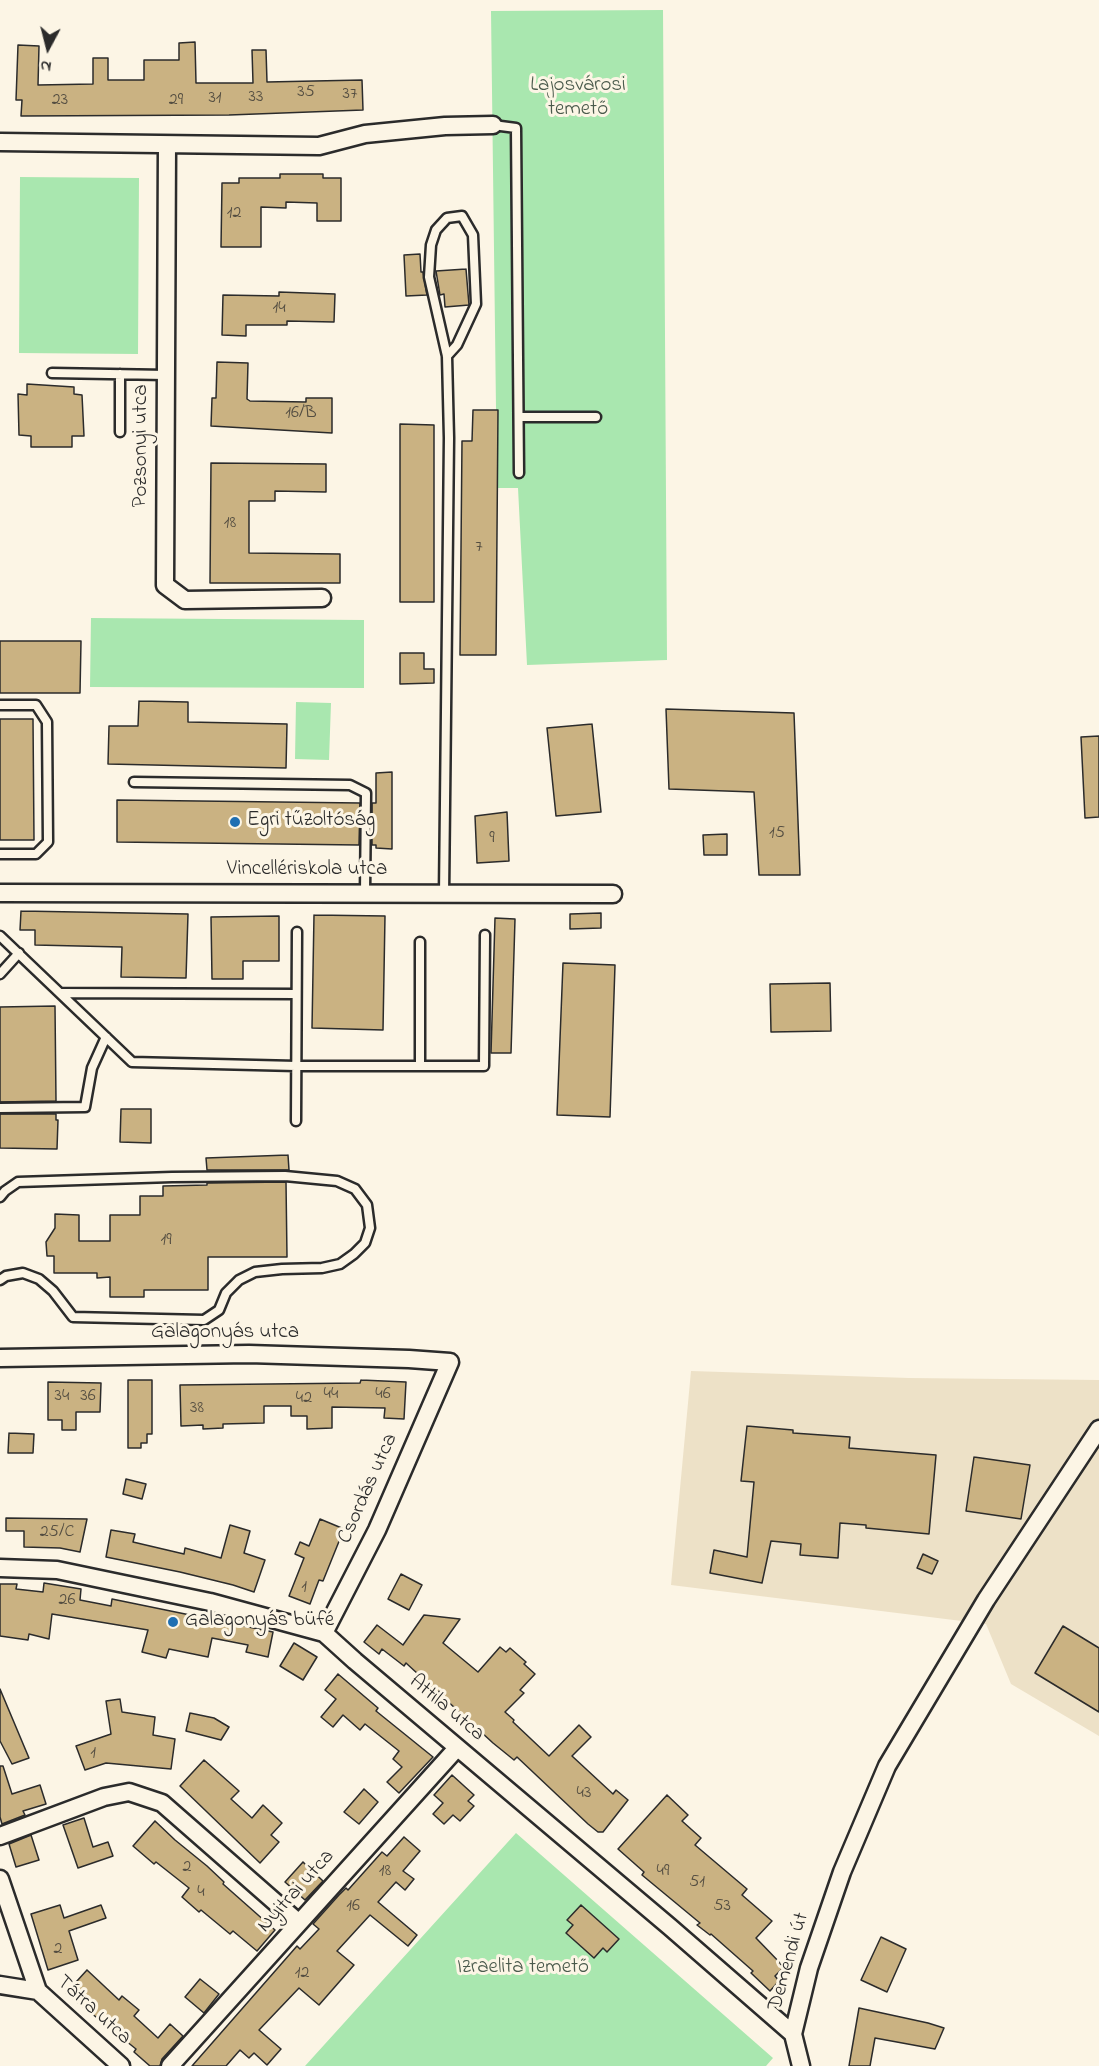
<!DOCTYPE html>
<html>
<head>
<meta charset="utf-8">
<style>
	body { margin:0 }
	#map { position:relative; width:1099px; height:2066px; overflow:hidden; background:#fcf5e5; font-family:"Indie Flower",sans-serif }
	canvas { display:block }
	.north { position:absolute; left:18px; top:18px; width:60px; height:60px; -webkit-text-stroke:4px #fcf5e5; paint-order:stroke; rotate:187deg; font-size:16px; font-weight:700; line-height:24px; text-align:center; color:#2b2b2b }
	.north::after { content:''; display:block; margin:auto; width:21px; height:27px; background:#2b2b2b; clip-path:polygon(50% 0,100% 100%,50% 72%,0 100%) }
</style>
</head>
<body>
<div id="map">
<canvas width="1099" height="2066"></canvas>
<div class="north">N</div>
</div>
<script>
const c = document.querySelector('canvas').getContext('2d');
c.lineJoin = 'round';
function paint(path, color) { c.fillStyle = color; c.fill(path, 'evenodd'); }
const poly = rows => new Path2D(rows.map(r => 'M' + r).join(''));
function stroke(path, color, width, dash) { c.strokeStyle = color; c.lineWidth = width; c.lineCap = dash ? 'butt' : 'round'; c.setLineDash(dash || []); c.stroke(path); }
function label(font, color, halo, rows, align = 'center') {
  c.font = font + ' "Indie Flower",sans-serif'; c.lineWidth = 6; c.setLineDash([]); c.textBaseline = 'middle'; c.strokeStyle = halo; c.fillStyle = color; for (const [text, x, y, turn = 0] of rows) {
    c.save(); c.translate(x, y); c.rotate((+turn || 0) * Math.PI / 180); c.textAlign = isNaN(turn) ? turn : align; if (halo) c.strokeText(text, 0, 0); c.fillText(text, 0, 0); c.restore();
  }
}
const built = poly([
	[691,1371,909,1378,1099,1380,1099,1736,1011,1684,986,1624,671,1585]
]);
const green = poly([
	[663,10,667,660,527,665,518,488,497,488,491,11],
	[20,177,139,178,138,354,19,353],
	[91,618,364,620,364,688,90,687],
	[296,702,331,703,329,760,295,759],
	[516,1833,773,2058,766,2066,305,2066]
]);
const building = poly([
	[195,42,196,83,253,83,252,50,266,50,267,82,362,80,363,110,229,115,21,116,22,100,16,100,18,45,39,46,38,85,93,84,93,58,108,58,108,80,144,80,144,60,179,60,179,43,195,42],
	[280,174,323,174,323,178,341,178,341,221,317,221,317,203,286,202,286,208,261,207,261,247,221,247,222,183,239,183,239,178,280,178,280,174],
	[420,254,421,272,423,272,427,295,406,296,404,255,420,254],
	[466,269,469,305,445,307,444,294,440,295,436,271,466,269],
	[279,292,335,294,334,322,287,321,287,325,246,325,246,336,222,335,223,295,279,296,279,292],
	[217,362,248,363,247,399,250,401,306,402,306,398,332,398,332,433,211,426,212,398,216,398,217,362],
	[27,384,74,387,74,394,82,395,84,436,72,436,72,447,31,447,31,436,19,435,18,394,27,395,27,384],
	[473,410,498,410,496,655,460,655,462,441,472,441,473,410],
	[400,424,434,425,434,602,400,602,400,424],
	[211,463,326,464,326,492,275,491,275,501,249,501,249,553,340,554,340,583,210,583,211,463],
	[0,641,81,641,80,693,0,693,0,641],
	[400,653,424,653,424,669,434,669,434,683,400,684,400,653],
	[139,701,188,702,188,722,287,724,286,768,108,764,109,726,138,726,139,701],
	[666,709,794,713,800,875,759,875,754,792,669,789,666,709],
	[0,719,33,719,34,840,0,840,0,719],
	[592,724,601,812,556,816,547,728,592,724],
	[1099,736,1099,817,1085,818,1081,737,1099,736],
	[392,772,392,849,376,848,376,845,372,845,372,803,376,803,376,773,392,772],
	[117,800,360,803,359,845,117,842,117,800],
	[507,812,509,861,477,863,475,816,507,812],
	[727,834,727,855,704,855,703,835,727,834],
	[21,911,188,914,186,978,121,977,122,947,35,945,35,930,20,930,21,911],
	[601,913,601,928,570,929,570,914,601,913],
	[314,915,385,916,383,1030,312,1028,314,915],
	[279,916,279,961,243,961,243,979,212,979,211,917,279,916],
	[495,918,515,919,511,1053,491,1053,495,918],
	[563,963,615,965,610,1117,557,1115,563,963],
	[830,983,831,1031,771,1032,770,984,830,983],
	[55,1006,56,1101,0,1102,0,1007,55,1006],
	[121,1109,151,1109,151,1143,120,1142,121,1109],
	[0,1114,56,1114,56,1120,58,1120,57,1149,0,1148,0,1114],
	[288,1155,289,1170,207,1170,206,1158,288,1155],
	[286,1182,287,1257,208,1257,208,1290,144,1290,144,1297,110,1297,110,1277,97,1278,97,1273,54,1273,54,1256,47,1256,46,1242,55,1228,55,1214,79,1215,79,1241,110,1241,110,1215,140,1215,140,1196,163,1196,163,1186,207,1185,207,1183,286,1182],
	[128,1380,152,1380,152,1434,147,1434,147,1443,141,1443,141,1448,128,1448,128,1380],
	[361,1380,406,1382,404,1419,384,1418,385,1408,332,1407,332,1428,307,1429,307,1416,291,1416,291,1406,264,1406,264,1423,223,1424,223,1428,203,1429,203,1425,181,1426,180,1385,360,1383,361,1380],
	[48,1382,101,1383,100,1412,76,1412,76,1430,62,1430,62,1420,48,1420,48,1382],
	[747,1426,793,1430,793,1433,850,1437,849,1448,936,1455,929,1534,866,1528,866,1525,840,1523,838,1558,800,1555,801,1544,771,1541,762,1583,710,1573,714,1550,747,1557,754,1482,741,1481,747,1426],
	[9,1433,34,1434,33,1453,8,1453,9,1433],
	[974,1457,1030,1465,1021,1519,966,1511,974,1457],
	[126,1479,146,1484,142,1499,123,1494,126,1479],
	[6,1518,87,1519,80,1552,60,1548,24,1547,24,1531,6,1531,6,1518],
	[320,1519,344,1529,323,1581,319,1580,310,1604,289,1596,304,1558,295,1554,300,1542,309,1546,320,1519],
	[230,1525,250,1531,244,1553,265,1560,254,1592,233,1585,180,1572,106,1557,111,1530,135,1534,133,1542,184,1554,185,1548,221,1558,230,1525],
	[923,1554,938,1561,932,1574,917,1568,923,1554],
	[401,1574,422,1585,409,1610,388,1599,401,1574],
	[44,1583,81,1589,80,1600,111,1606,112,1599,273,1632,268,1657,246,1652,248,1645,212,1638,208,1657,169,1649,166,1658,142,1652,148,1630,52,1614,49,1639,29,1634,28,1640,0,1636,0,1584,17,1584,16,1589,43,1592,44,1583],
	[424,1615,460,1619,443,1643,478,1672,500,1647,506,1652,510,1648,526,1662,524,1664,535,1674,520,1690,524,1693,505,1712,514,1720,513,1722,549,1756,579,1725,591,1737,572,1756,613,1794,616,1790,628,1800,603,1832,598,1832,588,1824,517,1757,514,1760,493,1743,406,1663,404,1666,382,1649,379,1654,364,1642,377,1625,403,1645,424,1615],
	[1063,1626,1099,1648,1099,1712,1035,1673,1063,1626],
	[294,1643,317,1657,303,1680,280,1666,294,1643],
	[338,1674,378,1708,376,1711,433,1757,399,1793,387,1782,402,1767,393,1759,399,1751,365,1724,360,1730,343,1715,333,1727,321,1717,336,1699,325,1690,338,1674],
	[0,1689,29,1758,12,1764,0,1741,0,1689],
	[120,1699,122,1712,155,1717,153,1735,175,1739,171,1769,106,1763,85,1770,76,1746,111,1734,106,1701,120,1699],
	[190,1713,214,1718,229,1727,221,1740,186,1731,190,1713],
	[204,1760,239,1791,231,1799,252,1818,263,1805,282,1823,271,1835,279,1842,260,1863,180,1786,204,1760],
	[0,1766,3,1766,12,1794,40,1785,46,1804,23,1811,25,1815,2,1824,0,1817,0,1766],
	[452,1775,474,1795,468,1801,474,1806,460,1821,453,1815,444,1824,433,1814,443,1803,434,1795,452,1775],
	[364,1789,378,1802,359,1824,344,1812,364,1789],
	[667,1795,688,1815,682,1821,701,1838,695,1845,747,1889,742,1895,772,1921,756,1938,784,1967,775,1976,779,1981,770,1991,751,1973,753,1971,711,1934,710,1935,697,1925,700,1923,642,1875,644,1872,618,1849,667,1795],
	[84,1818,93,1847,108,1842,113,1856,78,1868,63,1825,84,1818],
	[155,1821,175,1840,207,1866,224,1882,223,1884,275,1930,257,1951,233,1931,230,1934,201,1910,199,1912,182,1897,189,1888,156,1862,154,1864,133,1846,155,1821],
	[31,1835,39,1860,16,1867,9,1844,31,1835],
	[404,1837,420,1851,403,1871,414,1879,405,1890,396,1882,378,1902,417,1935,408,1946,370,1915,337,1951,354,1965,319,2005,299,1988,259,2030,281,2049,267,2065,254,2053,249,2058,240,2050,226,2066,192,2066,297,1946,300,1949,319,1929,313,1924,339,1895,346,1888,348,1890,382,1852,387,1856,404,1837],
	[303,1862,323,1881,305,1900,285,1882,303,1862],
	[60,1905,64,1918,101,1905,106,1918,69,1931,78,1960,48,1970,31,1914,60,1905],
	[581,1905,619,1939,607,1952,603,1948,594,1958,566,1933,573,1925,567,1920,581,1905],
	[881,1937,906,1949,887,1992,861,1980,881,1937],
	[87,1970,119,2000,122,1996,139,2010,134,2016,158,2038,170,2024,183,2036,162,2059,160,2066,150,2066,134,2052,136,2049,66,1993,87,1970],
	[200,1979,219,1994,204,2013,185,1997,200,1979],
	[859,2008,928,2023,944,2028,935,2049,875,2038,870,2066,849,2066,859,2008]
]);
const lane = poly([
	[493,125,516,128,519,473],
	[52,373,166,375],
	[519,417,596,417],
	[120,432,120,374],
	[0,705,36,705,47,722,48,842,36,854,0,854],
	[134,782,350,785,366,793,365,893],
	[444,894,449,438,447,356,429,277,431,245,436,230,447,218,462,216,473,235,476,304,457,345,447,356],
	[0,936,132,1062,296,1066,420,1066,420,942],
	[0,974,19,953],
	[62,993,296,994],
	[420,1066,484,1066,485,935],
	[0,1108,85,1107,92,1068,106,1037],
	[296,1121,297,932],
	[0,1197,5,1191,18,1182,172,1177,285,1176,337,1181,355,1189,367,1205,370,1228,365,1243,354,1254,340,1264,322,1268,282,1269,255,1272,239,1280,226,1293,219,1310,204,1320,73,1317,53,1291,39,1279,23,1273,6,1276,0,1280]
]);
const street = poly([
	[0,142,319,146,365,134,445,126,493,125],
	[167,145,165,585,185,600,322,598],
	[0,893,613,894],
	[0,1358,249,1354,409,1359,450,1362,377,1530,324,1633],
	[0,1568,57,1570,210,1602,324,1633,355,1661,670,1927,793,2034],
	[0,1836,104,1797,129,1792,162,1803,299,1923],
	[0,1879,38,1991],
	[0,1985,38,1991,121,2066],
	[170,2066,457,1748],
	[801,2066,793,2034,809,1968,842,1872,887,1766,986,1600,1099,1429]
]);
const markers = [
	[235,822,6,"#1f6fb2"],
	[173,1622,6,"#1f6fb2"]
];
const numberNames = [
	["35",306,93],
	["37",350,95],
	["33",256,98],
	["31",215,99],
	["23",60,101],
	["29",176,101],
	["12",234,214],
	["14",279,309],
	["16/B",301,414],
	["18",230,524],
	["7",479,548],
	["15",777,834],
	["9",492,839],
	["19",166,1241],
	["44",331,1395],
	["46",383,1395],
	["34",62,1397],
	["36",88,1397],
	["42",304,1399],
	["38",197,1409],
	["25/C",57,1533],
	["1",304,1588],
	["26",67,1601],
	["1",93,1754],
	["43",584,1794],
	["2",187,1868],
	["18",385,1872],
	["49",663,1872],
	["51",697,1883],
	["4",201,1893],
	["16",353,1907],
	["53",722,1907],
	["2",58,1950],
	["12",302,1974]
];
const parkNames = [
	["Lajosvárosi",578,87],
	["temető",578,111],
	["Izraelita temető",523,1969]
];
const streetNames = [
	["Pozsonyi utca",143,446,-90],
	["Vincellériskola utca",307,871],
	["Galagonyás utca",225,1334],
	["Csordás utca",369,1489,-66],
	["Attila utca",446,1709,40],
	["Nyitrai utca",297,1892,-48],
	["Deméndi út",790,1962,-74],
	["Tátra utca",93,2011,42]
];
const poiNames = [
	["Egri tűzoltóság",247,822],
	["Galagonyás büfé",185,1622]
];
paint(built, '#ede1c7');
paint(green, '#a9e7af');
paint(building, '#cab282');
stroke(building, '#2b2b2b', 1.5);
stroke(lane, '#2b2b2b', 13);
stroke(street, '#2b2b2b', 21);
stroke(lane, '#fcf5e5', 8);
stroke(street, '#fcf5e5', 16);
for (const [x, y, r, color] of markers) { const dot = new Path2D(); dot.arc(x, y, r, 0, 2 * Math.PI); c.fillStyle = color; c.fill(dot); stroke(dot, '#fcf5e5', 2); }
label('18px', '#534d41', null, numberNames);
label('21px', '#4a5a4c', '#fcf5e5', parkNames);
label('21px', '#2b2b2b', '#fcf5e5', streetNames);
label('21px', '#2b2b2b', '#fcf5e5', poiNames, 'left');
</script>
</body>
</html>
